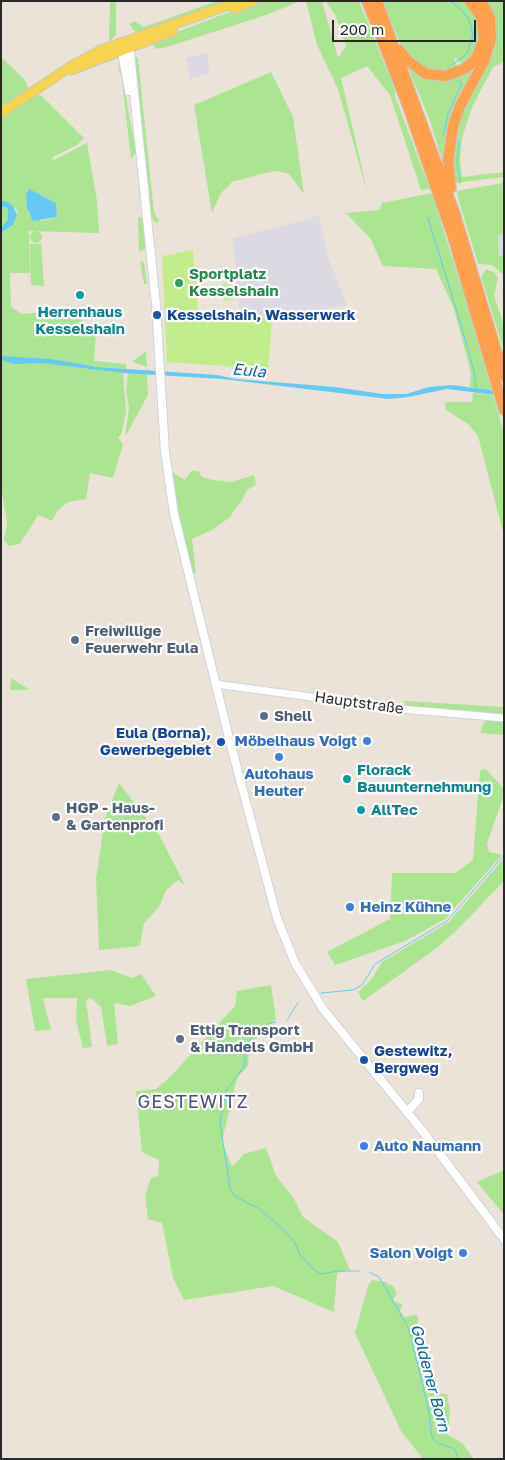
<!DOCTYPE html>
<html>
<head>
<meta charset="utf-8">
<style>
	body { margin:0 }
	#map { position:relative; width:505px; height:1460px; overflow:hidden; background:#ebe3d8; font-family:"Golos Text",sans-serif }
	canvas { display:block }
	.frame { position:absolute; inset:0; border:2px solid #282828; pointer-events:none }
	.scale { position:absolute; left:332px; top:20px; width:144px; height:22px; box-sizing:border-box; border:2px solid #282828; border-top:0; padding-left:6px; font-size:15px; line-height:18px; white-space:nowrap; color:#282828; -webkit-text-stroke:4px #fff; paint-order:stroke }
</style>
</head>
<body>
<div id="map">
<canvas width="505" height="1460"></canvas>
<div class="frame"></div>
<div class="scale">200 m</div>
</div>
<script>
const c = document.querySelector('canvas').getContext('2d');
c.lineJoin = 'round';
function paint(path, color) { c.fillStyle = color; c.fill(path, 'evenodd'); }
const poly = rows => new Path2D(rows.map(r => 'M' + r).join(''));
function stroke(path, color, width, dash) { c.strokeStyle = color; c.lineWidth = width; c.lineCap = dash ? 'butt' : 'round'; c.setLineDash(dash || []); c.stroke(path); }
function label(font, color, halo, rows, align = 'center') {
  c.font = font + ' "Golos Text",sans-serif'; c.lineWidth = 4.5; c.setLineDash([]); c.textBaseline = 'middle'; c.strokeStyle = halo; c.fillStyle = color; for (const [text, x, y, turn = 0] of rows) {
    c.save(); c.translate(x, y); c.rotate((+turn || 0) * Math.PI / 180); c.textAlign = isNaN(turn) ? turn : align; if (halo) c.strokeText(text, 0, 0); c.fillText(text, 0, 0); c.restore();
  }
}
const industrial = poly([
	[207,53,210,73,190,79,186,58],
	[319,215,328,257,347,305,272,319,240,315,233,238,309,219],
	[498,235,504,235,504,256,499,256]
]);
const green = poly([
	[110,1,116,1,116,34,109,43],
	[217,1,235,1,140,34,133,30,130,24,134,21,144,27],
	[258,1,301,1,266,15,167,47,156,49,151,42],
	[306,1,322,1,338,58,346,46,335,14,325,1,359,1,395,90,395,96,430,189,421,190,390,95,367,66,341,78,367,190,366,188,338,89,317,45],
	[382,1,466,1,475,11,481,32,476,54,462,65,456,58,454,60,460,69,432,73,413,63,401,45],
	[473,1,477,1,486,16,489,39,482,61,462,96,453,117,447,142,446,165,444,166,429,118,408,68,411,67,426,76,445,79,459,75,472,66,481,56,486,33,484,19],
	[485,1,504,1,504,62,493,67,472,107,462,138,460,161,462,177,504,172,504,177,454,183,451,157,455,127,482,71],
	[133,55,138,58,154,212,159,221,156,223,151,217],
	[1,57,24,79,28,87,27,91,1,108],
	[117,62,121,70,136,152,131,159,122,80],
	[271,72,293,117,304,194,289,174,277,171,265,173,232,182,221,193,212,213,194,105],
	[36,95,42,96,84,138,77,145,53,157,52,161,87,143,97,201,99,233,29,231,30,273,10,273,11,307,22,314,81,309,82,331,96,333,94,361,126,364,126,369,90,366,92,369,123,373,126,412,121,435,118,437,123,445,113,478,90,473,86,499,68,502,57,511,52,521,38,515,20,544,9,546,4,540,7,523,1,487,1,234,13,225,17,215,17,210,6,201,1,201,1,118],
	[26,195,41,195,56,203,57,217,42,221,29,215],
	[504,183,504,235,498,235,499,256,504,256,504,275,492,265,478,264,456,191],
	[432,193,467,305,492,391,470,387,471,373,454,309,436,269,383,266,370,238,346,213,379,210,382,203],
	[1,207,6,207,8,210,6,225,1,228],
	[141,217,143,219,146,244,145,249,139,252,138,218],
	'30 237a6 6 0 1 1 12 0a6 6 0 1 1-12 0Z',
	[30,244,41,244,44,286,31,285],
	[140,261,144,262,147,283,144,284],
	[486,269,494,272,498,278,494,296,504,325,504,351,481,277],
	[146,351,147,367,132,362],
	[128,373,147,374,148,395,125,437,129,408,126,391],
	[473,393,493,395,504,434,504,536,478,436,468,424,446,410,445,402,472,402],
	[191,471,198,471,202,477,213,480,232,482,254,475,256,485,247,490,244,497,229,518,212,530,192,539,196,573,191,573,183,539,172,472,185,480],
	[11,678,30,690,10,690],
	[404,701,504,707,504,715,405,707],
	[492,720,504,721,504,735,480,733,484,722],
	[486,769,504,789,504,795,487,843,489,852,502,855,445,919,405,941,335,965,327,952,390,919,392,873,455,873,473,860,480,770],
	[119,783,159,835,185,885,178,880,166,890,159,907,144,923,140,946,99,950,96,878,105,818],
	[504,858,504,881,460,927,438,947,363,1001,358,992,373,977,382,962,449,922],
	[111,970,132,978,141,974,156,996,130,1006,114,1003,118,1044,107,1046,101,1007,91,998,86,1000,92,1047,83,1048,76,1020,77,998,43,998,51,1030,35,1031,26,979],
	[271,985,276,1019,246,1048,249,1051,248,1066,237,1078,222,1141,232,1167,244,1154,266,1148,276,1176,293,1197,303,1217,338,1242,350,1270,337,1273,334,1312,273,1286,184,1300,173,1278,162,1223,148,1219,145,1195,151,1178,158,1176,159,1160,142,1152,136,1091,156,1089,170,1077,235,1006,237,991],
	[504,1170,504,1215,477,1182],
	[372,1280,385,1282,393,1286,397,1294,393,1299,395,1302,403,1304,400,1310,404,1317,416,1315,418,1317,418,1323,412,1327,418,1359,429,1393,447,1394,450,1412,448,1435,462,1443,474,1459,423,1459,401,1431,355,1333,368,1286]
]);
const pitch = poly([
	[193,250,198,311,272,319,268,369,167,362,162,256],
	[231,283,233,300,224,301,222,284]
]);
const water = poly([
	[29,189,56,203,57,217,33,221,27,208,26,195],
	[1,201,6,201,13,206,17,215,13,225,1,233,1,228,7,221,8,210,6,207,1,207],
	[1,356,51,359,97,367,217,375,236,379,335,387,382,394,406,394,429,387,452,385,504,392,504,396,447,389,408,397,389,399,223,379,123,373,42,363,15,364,1,360]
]);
const stream = poly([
	[449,1,460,8,469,19,473,35,468,51,462,58,451,65],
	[443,136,448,114,462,83,456,80],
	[457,141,459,142,457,161,460,183],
	[428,218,461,325,474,371,476,388],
	[321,993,353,990,362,985,375,964,447,921,504,855],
	[287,1020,298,1003],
	[276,1022,267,1024,252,1036,246,1046,244,1067,226,1091,220,1123,230,1188,234,1196,258,1208,284,1230,294,1241,300,1255,313,1269,321,1274,338,1271,359,1271],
	[369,1272,379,1277,409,1329,429,1412,432,1437,437,1443,455,1449,458,1459]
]);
const tertiary = poly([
	[215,684,401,709,504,718]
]);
const secondary = poly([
	[129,43,156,305,165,452,174,514,229,738,277,918,295,963,323,1009,425,1134,504,1239],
	[121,46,129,91],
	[407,1112,419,1099,419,1093]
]);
const primary = poly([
	[235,9,253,1],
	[71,70,173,31],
	[1,113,73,65,101,50,240,1]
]);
const motorway = poly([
	[367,1,407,104,453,237,504,410],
	[377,1,455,214,504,376],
	[399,50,408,61,426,74,446,76,466,68,475,60,484,40,482,18,470,1],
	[451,188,448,161,453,126,460,106,484,61,491,39,490,18,481,1]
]);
const markers = [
	[179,283,5,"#2e9e5b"],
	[80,295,5,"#0f9aa8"],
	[157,315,5,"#1a4fb4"],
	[75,640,5,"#5c6f8a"],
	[264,716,5,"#5c6f8a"],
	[367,741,5,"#3f7fe0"],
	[221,742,5,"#1a4fb4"],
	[279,757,5,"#3f7fe0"],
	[347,779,5,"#0f9aa8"],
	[361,810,5,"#0f9aa8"],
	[56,817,5,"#5c6f8a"],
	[350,907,5,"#3f7fe0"],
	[180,1039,5,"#5c6f8a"],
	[364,1060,5,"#1a4fb4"],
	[364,1146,5,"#3f7fe0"],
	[463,1253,5,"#3f7fe0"]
];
const leisureNames = [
	["Sportplatz",189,274],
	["Kesselshain",189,291]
];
const cultureNames = [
	["Herrenhaus",80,312,"center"],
	["Kesselshain",80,329,"center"],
	["Florack",357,770],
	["Bauunternehmung",357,787],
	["AllTec",371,810]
];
const transitNames = [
	["Kesselshain, Wasserwerk",167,315],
	["Eula (Borna),",211,733,"right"],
	["Gewerbegebiet",211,750,"right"],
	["Gestewitz,",374,1051],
	["Bergweg",374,1068]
];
const serviceNames = [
	["Freiwillige",85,631],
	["Feuerwehr Eula",85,648],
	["Shell",274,716],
	["HGP - Haus-",66,808],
	["& Gartenprofi",66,825],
	["Ettig Transport",190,1030],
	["& Handels GmbH",190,1047]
];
const streetNames = [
	["Hauptstraße",359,703,8]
];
const shopNames = [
	["Möbelhaus Voigt",357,741],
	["Autohaus",279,774,"center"],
	["Heuter",279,791,"center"],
	["Heinz Kühne",360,907,"left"],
	["Auto Naumann",374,1146,"left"],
	["Salon Voigt",453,1253]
];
const waterNames = [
	["Eula",249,371,6],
	["Goldener Born",430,1378,75]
];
const quarterNames = [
	["GESTEWITZ",193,1102]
];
paint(industrial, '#dcd9e3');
paint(green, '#abe591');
paint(pitch, '#c1ed8c');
paint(water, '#65c9f3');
stroke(stream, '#65c9f3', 1);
stroke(tertiary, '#cdd1e2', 9);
stroke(secondary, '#cdd1e2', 10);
stroke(primary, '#c7c7c7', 11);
stroke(motorway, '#c7c7c7', 12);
stroke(tertiary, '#fff', 7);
stroke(secondary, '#fff', 8);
stroke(primary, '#f6d452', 9);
stroke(motorway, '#ffa04f', 10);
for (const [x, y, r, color] of markers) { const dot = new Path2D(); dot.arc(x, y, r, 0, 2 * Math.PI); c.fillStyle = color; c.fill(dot); stroke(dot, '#fff', 2); }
label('bold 15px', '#27864d', '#fff', leisureNames, 'left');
label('bold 15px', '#0d838f', '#fff', cultureNames, 'left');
label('bold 15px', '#164399', '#fff', transitNames, 'left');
label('bold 15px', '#4e5e75', '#fff', serviceNames, 'left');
label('15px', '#282828', '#fff', streetNames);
label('bold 15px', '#366cbe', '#fff', shopNames, 'right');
label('italic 16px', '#07659c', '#fff', waterNames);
c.letterSpacing = '1px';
label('18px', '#474e7a', '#fff', quarterNames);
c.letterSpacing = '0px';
</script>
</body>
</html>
